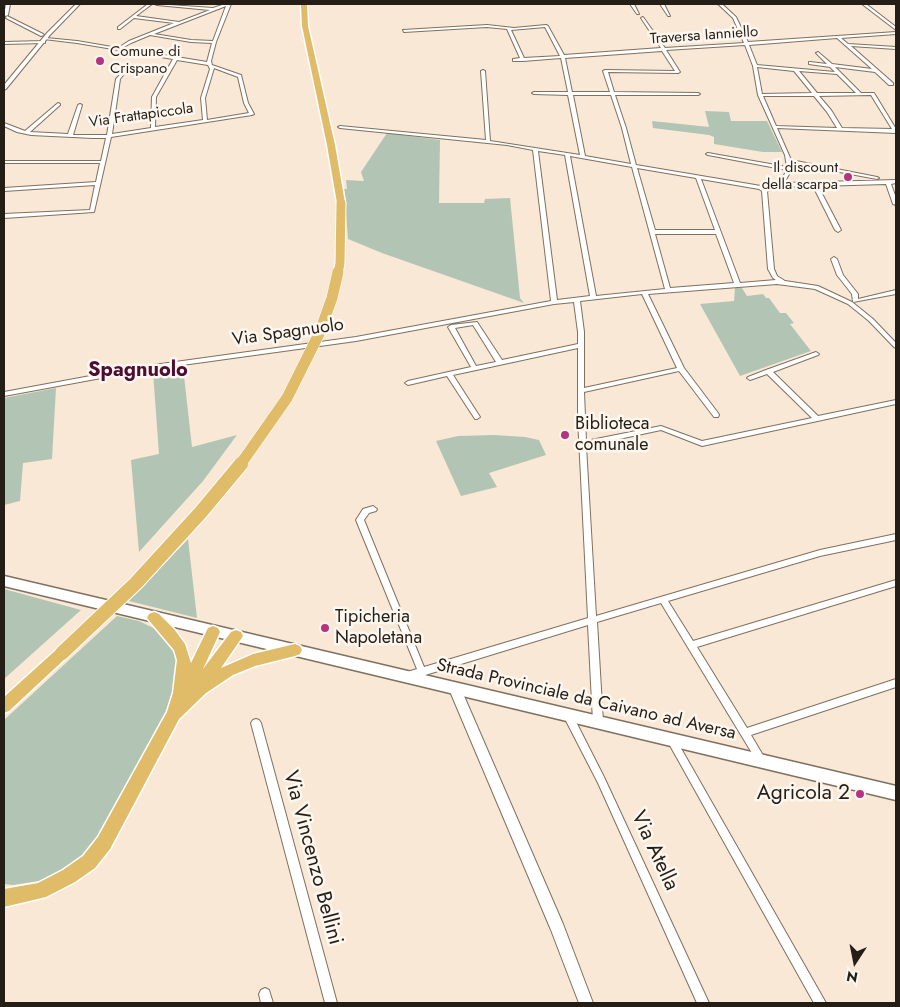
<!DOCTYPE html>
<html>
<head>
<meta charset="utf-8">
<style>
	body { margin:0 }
	#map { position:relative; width:900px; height:1007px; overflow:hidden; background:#f9e8d5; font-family:Jost,sans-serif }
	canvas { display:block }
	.frame { position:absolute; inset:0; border:5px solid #241e17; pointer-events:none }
	.north { position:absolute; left:830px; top:937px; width:50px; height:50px; -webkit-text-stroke:4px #fef7ef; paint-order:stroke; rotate:191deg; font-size:14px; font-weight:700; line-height:20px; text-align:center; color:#241e17 }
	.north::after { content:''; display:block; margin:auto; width:18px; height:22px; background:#241e17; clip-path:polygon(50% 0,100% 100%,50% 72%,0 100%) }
</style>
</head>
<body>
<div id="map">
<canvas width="900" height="1007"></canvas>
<div class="frame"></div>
<div class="north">N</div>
</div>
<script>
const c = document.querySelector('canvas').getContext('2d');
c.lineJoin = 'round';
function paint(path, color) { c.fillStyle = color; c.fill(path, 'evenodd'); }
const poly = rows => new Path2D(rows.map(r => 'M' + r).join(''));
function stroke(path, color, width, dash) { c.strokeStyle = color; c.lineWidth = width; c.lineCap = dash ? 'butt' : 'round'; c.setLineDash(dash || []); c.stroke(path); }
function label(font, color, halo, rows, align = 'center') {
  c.font = font + ' Jost,sans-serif'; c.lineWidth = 5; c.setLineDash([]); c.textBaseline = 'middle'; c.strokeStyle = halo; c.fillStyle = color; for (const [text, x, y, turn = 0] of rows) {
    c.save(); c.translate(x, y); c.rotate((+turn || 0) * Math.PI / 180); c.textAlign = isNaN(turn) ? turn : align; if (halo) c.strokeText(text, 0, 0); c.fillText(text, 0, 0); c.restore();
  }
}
const green = poly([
	[705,111,729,112,731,121,767,121,782,152,763,152,714,144,714,137,709,135,653,128,652,121,709,127],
	[387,133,440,140,439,203,484,203,485,199,510,198,520,298,524,303,382,253,348,239,344,189,347,189,346,180,364,181,361,172],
	[735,288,742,288,747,296,763,294,766,298,769,298,780,313,786,313,794,323,790,324,811,351,740,376,700,304,734,301],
	[183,367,192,447,237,435,203,481,139,552,131,460,159,454,153,372],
	[56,388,52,459,23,463,20,501,4,505,4,398],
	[494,435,525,437,539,440,546,455,489,473,497,487,461,496,436,441,458,436],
	[188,539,197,618,129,601,150,579],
	[4,589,81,610,4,679],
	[117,616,139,621,166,634,179,656,181,676,166,712,102,831,82,855,64,869,39,881,13,885,4,884,4,720]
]);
const minor = poly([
	[6,4,10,4,8,15,6,16,4,15,6,4],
	[148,4,152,4,136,16,179,22,210,10,157,5,155,4,213,8,225,4,231,4,216,42,211,61,212,65,241,75,248,103,254,114,252,115,111,137,94,212,4,218,4,214,90,210,95,185,4,191,4,188,96,182,100,163,4,163,4,161,101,161,106,138,93,138,31,135,17,132,4,126,4,123,25,131,58,103,60,104,60,105,30,132,68,134,78,105,80,104,82,105,73,135,107,135,116,79,126,68,128,69,120,79,112,134,151,128,152,97,173,59,77,43,44,39,46,38,77,41,118,48,129,41,174,23,134,18,120,29,118,29,118,27,148,4],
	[226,6,213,41,191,40,154,34,226,6],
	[150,35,191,42,212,43,207,62,122,48,131,43,150,35],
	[177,60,208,65,210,69,201,98,203,120,155,127,156,97,177,60],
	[214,68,238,77,244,103,249,113,207,120,205,98,214,68],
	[630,4,634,4,639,14,637,14,630,4],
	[660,4,664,4,670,16,668,16,660,4],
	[718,4,722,4,736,17,748,42,896,32,896,34,841,38,848,44,896,47,896,49,851,46,893,83,893,85,889,85,875,72,835,67,861,93,874,93,896,129,896,133,777,128,791,160,877,177,879,178,877,179,791,163,792,169,784,183,896,180,896,183,891,184,896,198,896,205,893,204,886,184,818,186,841,230,838,232,835,230,813,186,781,187,767,191,774,269,777,276,785,281,818,286,852,302,873,319,896,343,896,348,894,347,869,321,848,304,815,289,777,284,648,294,684,368,718,413,719,415,718,417,714,417,679,371,584,392,586,441,661,426,702,441,812,418,767,374,750,380,747,378,748,377,766,370,816,352,819,354,818,355,773,372,818,416,896,400,896,404,702,446,661,430,586,446,596,616,820,550,896,534,896,540,820,556,668,601,693,641,896,580,896,586,697,647,747,728,896,679,896,687,751,735,764,757,766,760,764,763,761,764,758,763,661,603,597,622,603,722,601,725,598,726,595,725,593,722,588,625,422,676,407,680,404,679,403,676,404,673,417,669,356,520,363,509,373,506,377,509,376,511,369,513,364,520,424,667,588,618,578,418,578,348,453,375,480,417,477,419,475,419,447,376,408,385,405,383,408,381,471,367,448,327,451,325,477,322,502,360,578,344,578,332,574,302,554,304,356,341,139,371,4,396,4,392,139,367,356,337,551,301,533,150,507,145,340,128,338,127,340,126,486,140,481,71,483,70,485,71,490,141,580,155,568,95,534,94,532,93,534,92,568,92,561,58,523,61,513,61,513,59,520,58,507,29,487,27,404,32,403,30,487,25,514,28,546,25,548,26,564,55,661,48,641,18,643,17,665,48,744,43,733,18,718,4],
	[545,27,560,56,524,58,511,30,545,27],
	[837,38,872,69,832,64,818,52,816,53,827,64,810,62,809,62,809,64,830,67,835,72,757,65,749,45,837,38],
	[745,45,753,66,758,95,785,155,787,167,708,153,706,154,708,155,787,170,779,184,765,188,761,186,636,165,626,128,615,95,698,95,700,94,698,93,614,92,608,72,678,73,680,72,666,50,745,45],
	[662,51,675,71,605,70,603,71,610,92,572,92,565,58,662,51],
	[757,67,794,71,812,93,762,94,757,67],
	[799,71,837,74,856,93,817,93,799,71],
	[573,95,611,95,622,128,631,164,585,156,573,95],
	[871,95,892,129,842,128,831,110,819,96,871,95],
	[763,96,814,96,827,112,837,128,776,126,763,96],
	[538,151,565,155,590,296,557,300,538,151],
	[570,156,632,167,665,289,596,296,570,156],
	[637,168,696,178,715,230,655,230,637,168],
	[701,179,759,189,762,191,768,269,773,278,776,280,740,283,701,179],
	[655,234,716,234,734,283,670,288,655,234],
	[642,294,677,368,584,388,584,332,580,301,642,294],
	[473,325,496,362,476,366,455,328,473,325],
	[862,4,866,4,896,27,896,30,862,4],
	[7,16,43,34,44,35,41,36,6,18,7,16],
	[44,41,45,41,45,43,4,44,4,42,44,41],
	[834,257,837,259,843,275,858,294,858,299,896,290,896,294,853,302,852,294,837,275,831,259,834,257],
	[568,711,571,712,604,777,709,1003,697,1003,598,783,563,715,565,712,568,711],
	[256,719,259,720,261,723,337,1003,325,1003,251,723,253,720,256,719],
	[671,735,674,736,826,1003,814,1003,668,742,666,739,668,736,671,735],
	[265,988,269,990,273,1003,261,1003,259,994,261,990,265,988]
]);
const tertiary = poly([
	[76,4,80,4,50,35,6,89,4,90,4,85,47,33,76,4],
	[455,684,459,685,461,689,563,924,593,1003,579,1003,551,930,449,689,451,685,455,684]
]);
const secondary = poly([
	[4,576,896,786,896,800,4,586,4,576]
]);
const trunk = poly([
	[301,4,307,4,308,26,335,145,345,203,341,206,337,203,327,145,302,26,301,4],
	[154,612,159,614,174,629,185,644,191,663,208,628,213,626,218,628,220,632,203,669,231,632,236,630,241,632,243,636,221,668,253,654,295,644,300,646,302,650,300,654,295,656,255,666,233,675,206,693,179,719,110,849,95,868,75,882,46,897,4,907,4,889,38,883,63,870,83,856,98,837,167,712,173,693,177,660,174,650,147,618,149,614,154,612],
	[62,647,67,649,69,653,67,657,9,711,4,713,4,697,57,649,62,647]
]);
const trunkBridgeFar2 = poly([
	[338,274,340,263,341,203]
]);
const trunkBridgeFar1 = poly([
	[240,465,287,398,319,334,332,298,338,272]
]);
const trunkBridge = poly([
	[62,653,136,583,201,512,241,464]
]);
const markers = [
	[100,61,5,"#b5347f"],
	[848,177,5,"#b5347f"],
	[565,435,5,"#b5347f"],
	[325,628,5,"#b5347f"],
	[860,794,5,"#b5347f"]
];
const farStreetnames = [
	["Traversa Ianniello",704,36,-4],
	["Via Frattapiccola",141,116,-8]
];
const farPoinames = [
	["Comune di",110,52],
	["Crispano",110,69],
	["Il discount",838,168,"right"],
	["della scarpa",838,185,"right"]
];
const streetNames = [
	["Via Spagnuolo",288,333,-8],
	["Strada Provinciale da Caivano ad Aversa",586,700,13]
];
const poiNames = [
	["Biblioteca",575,425],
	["comunale",575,446],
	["Tipicheria",335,618],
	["Napoletana",335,639]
];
const quarterNames = [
	["Spagnuolo",138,371]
];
const nearPoinames = [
	["Agricola 2",850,794]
];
const nearStreetnames = [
	["Via Atella",654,851,65],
	["Via Vincenzo Bellini",312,858,75]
];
paint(green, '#b2c5b5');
stroke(minor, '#7f705f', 2);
stroke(tertiary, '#7f705f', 2);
stroke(secondary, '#7f705f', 3);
stroke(trunk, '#fff', 3);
paint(minor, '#fff');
paint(tertiary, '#fff');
paint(secondary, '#fff');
paint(trunk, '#e0bc68');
stroke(trunkBridgeFar2, '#fff', 11, []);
stroke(trunkBridgeFar1, '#fff', 12, []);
stroke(trunkBridge, '#fff', 16, []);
stroke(trunkBridgeFar2, '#e0bc68', 9);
stroke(trunkBridgeFar1, '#e0bc68', 11);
stroke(trunkBridge, '#e0bc68', 14);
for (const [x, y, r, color] of markers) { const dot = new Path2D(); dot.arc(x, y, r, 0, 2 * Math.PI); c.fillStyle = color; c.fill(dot); stroke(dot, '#fef7ef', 2); }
label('15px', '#241e17', '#fef7ef', farStreetnames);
label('15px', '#241e17', '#fef7ef', farPoinames, 'left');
label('18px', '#241e17', '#fef7ef', streetNames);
label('18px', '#241e17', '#fef7ef', poiNames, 'left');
label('bold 20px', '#4c0e33', '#fef7ef', quarterNames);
label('21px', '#241e17', '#fef7ef', nearPoinames, 'right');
label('21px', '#241e17', '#fef7ef', nearStreetnames);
</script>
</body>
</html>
